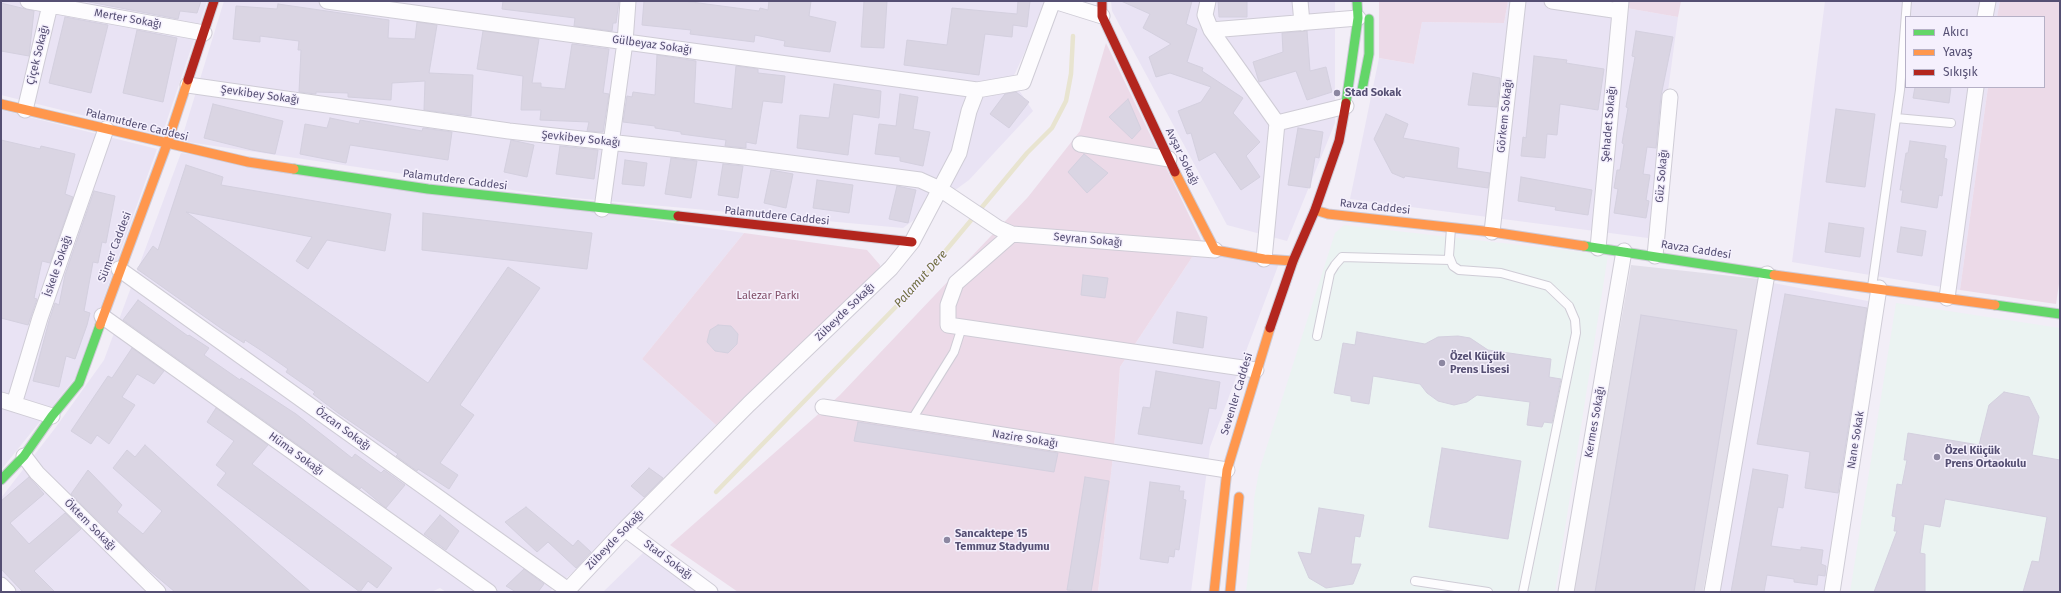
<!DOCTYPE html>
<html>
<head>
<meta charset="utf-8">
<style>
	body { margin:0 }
	#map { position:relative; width:2061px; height:593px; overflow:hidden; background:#f2eef7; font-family:"Fira Sans",sans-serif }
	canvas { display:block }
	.frame { position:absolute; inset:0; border:2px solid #554f73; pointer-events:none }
	.legend { position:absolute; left:1905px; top:16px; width:140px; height:72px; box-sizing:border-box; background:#f5f0fd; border:1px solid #b5b0c6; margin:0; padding:5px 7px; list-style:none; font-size:12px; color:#554f73 }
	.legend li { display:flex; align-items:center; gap:8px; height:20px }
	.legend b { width:20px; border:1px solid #b5b0c6 }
</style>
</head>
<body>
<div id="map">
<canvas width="2061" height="593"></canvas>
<div class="frame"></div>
<ul class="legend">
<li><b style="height:5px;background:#63d668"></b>Akıcı</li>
<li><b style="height:5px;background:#ff974d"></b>Yavaş</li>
<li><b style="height:5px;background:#b3261e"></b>Sıkışık</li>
</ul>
</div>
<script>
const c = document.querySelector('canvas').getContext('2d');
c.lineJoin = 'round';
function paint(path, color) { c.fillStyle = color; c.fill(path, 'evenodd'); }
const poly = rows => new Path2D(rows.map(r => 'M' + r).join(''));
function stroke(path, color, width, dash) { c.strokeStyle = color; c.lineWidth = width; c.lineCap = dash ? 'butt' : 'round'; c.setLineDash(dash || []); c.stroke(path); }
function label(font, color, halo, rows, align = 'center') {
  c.font = font + ' "Fira Sans",sans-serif'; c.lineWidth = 3; c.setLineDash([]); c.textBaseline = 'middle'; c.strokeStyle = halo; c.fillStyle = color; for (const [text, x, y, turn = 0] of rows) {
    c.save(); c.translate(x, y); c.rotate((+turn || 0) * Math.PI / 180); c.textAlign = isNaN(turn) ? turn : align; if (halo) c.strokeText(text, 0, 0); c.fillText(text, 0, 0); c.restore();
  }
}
const residential = poly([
	[1,1,207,1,162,135,1,95],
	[224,1,1048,1,1012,80,1033,111,969,180,903,228,553,196,181,141],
	[1111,1,1335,1,1335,123,1287,241,1227,225,1112,11],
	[1508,1,1586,1,1678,17,1648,238,1350,199,1379,58,1414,64,1422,22,1504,23],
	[1825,1,2000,1,1997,17,1906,17,1906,87,1988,87,1960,290,1792,262],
	[1,110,157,149,75,378,1,470],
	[181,153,744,233,642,359,716,425,599,551,549,592,446,592,440,588,431,592,1,592,1,498,56,427,104,360],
	[1202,242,1281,258,1210,447,1191,592,1098,592,1115,437,1120,367],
	[1773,283,1873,302,1824,592,1717,592],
	[644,552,697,592,603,592]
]);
const industrial = poly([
	[1631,265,1759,279,1703,592,1573,592]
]);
const education = poly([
	[1344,225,1608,255,1555,592,1246,592,1253,531,1254,499,1259,471,1335,233],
	[1896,303,2060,328,2060,592,1850,592]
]);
const green = poly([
	[1379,1,1508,1,1504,23,1422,22,1414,64,1379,58],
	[1586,1,1681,1,1678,17],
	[2000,1,2060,1,2060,277,2056,304,1960,290,1988,87,2044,87,2044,17,1997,17],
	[1106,43,1202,242,1120,367,1115,437,1098,592,738,592,670,545,840,395,1028,197,1080,131],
	[744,233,867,250,880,265,879,272,716,425,642,359]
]);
const stream = poly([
	[716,492,918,284,1027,153,1052,128,1066,101,1071,74,1073,36]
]);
const building = poly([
	[84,1,201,1,197,13,180,11,178,19,84,1],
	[503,1,619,1,616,23,613,23,612,31,574,26,575,18,502,9,503,1],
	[644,1,684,1,759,11,760,8,768,10,769,1,811,1,809,16,836,22,830,52,784,46,785,41,755,35,754,42,690,34,691,30,642,25,644,1],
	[864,1,887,1,884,48,861,47,864,1],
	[1018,1,1030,1,1027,27,1013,25,1012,37,985,34,979,75,904,65,907,40,947,45,952,8,1017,14,1018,1],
	[1121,1,1192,1,1186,24,1197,29,1187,62,1203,68,1202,71,1243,98,1233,113,1260,142,1246,156,1260,177,1241,190,1215,152,1199,161,1191,133,1187,134,1178,111,1201,102,1211,87,1170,73,1156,77,1149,57,1171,44,1143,28,1150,14,1121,1],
	[1218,1,1247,1,1247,17,1219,17,1218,1],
	[1,3,34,11,29,56,1,51,1,3],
	[278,4,389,20,388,38,415,39,417,22,437,25,429,73,473,75,471,116,424,110,425,81,392,83,391,100,348,97,348,93,316,92,316,94,299,92,301,50,298,50,299,41,260,36,260,42,233,39,236,6,277,9,278,4],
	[65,17,108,25,91,93,49,83,65,17],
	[137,30,177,38,163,102,123,93,137,30],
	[483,31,539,39,532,83,541,83,541,87,565,89,572,44,609,49,603,93,609,94,603,132,587,131,589,122,540,120,541,110,521,110,523,76,477,69,483,31],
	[1307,31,1310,71,1326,67,1332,92,1307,100,1296,71,1259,82,1253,62,1283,52,1282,33,1307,31],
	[1636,31,1673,37,1661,96,1656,148,1647,147,1643,174,1650,175,1646,200,1649,201,1646,218,1614,213,1618,189,1614,188,1617,170,1620,170,1624,144,1622,143,1628,108,1626,107,1635,57,1632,56,1636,31],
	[657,55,696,61,694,103,732,109,736,66,758,69,758,73,785,76,782,103,763,101,756,144,746,142,746,148,725,146,726,140,681,134,681,132,655,128,655,126,623,122,627,96,632,97,633,92,655,95,657,55],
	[1534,56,1567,60,1566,63,1604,69,1598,110,1560,104,1557,135,1547,134,1545,158,1521,156,1523,137,1526,138,1534,56],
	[1473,73,1500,78,1497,107,1468,105,1473,73],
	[834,84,881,91,879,118,853,114,848,155,797,148,800,115,829,118,834,84],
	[1915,87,1951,87,1949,103,1913,98,1915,87],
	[1016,92,1029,102,1009,128,990,114,1005,94,1016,92],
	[900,94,918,97,913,129,930,132,923,166,900,161,900,157,875,154,879,124,896,126,900,94],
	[1128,99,1141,129,1132,139,1109,117,1128,99],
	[213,104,283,121,275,154,252,150,204,138,213,104],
	[1836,109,1875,114,1865,187,1826,182,1836,109],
	[1386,114,1408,124,1403,138,1459,148,1457,168,1490,173,1488,188,1405,176,1404,178,1392,173,1374,139,1386,114],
	[330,118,359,124,360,120,422,131,423,128,452,132,448,160,350,145,346,163,300,154,305,124,327,128,330,118],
	[1298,128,1323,132,1319,158,1315,157,1310,188,1288,185,1298,128],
	[1,140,40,149,41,146,75,154,65,194,73,197,50,263,42,261,34,298,37,299,28,325,1,318,1,140],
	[511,140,534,145,527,177,504,172,511,140],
	[1910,141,1946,146,1944,158,1947,159,1942,196,1939,195,1937,208,1901,202,1903,190,1900,190,1906,153,1908,153,1910,141],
	[560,146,598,150,594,179,556,174,560,146],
	[1084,154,1108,173,1087,193,1068,172,1084,154],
	[671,158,697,161,691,198,665,194,671,158],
	[625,160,647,163,644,186,622,184,625,160],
	[723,164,743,166,738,198,718,195,723,164],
	[186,165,223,177,221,185,391,214,385,251,327,240,308,269,296,261,312,237,186,212,428,383,508,267,540,288,460,405,474,415,440,463,458,475,449,489,418,469,417,471,396,456,398,454,338,413,313,394,315,392,286,372,288,369,262,351,245,340,244,343,222,329,137,269,153,246,158,250,186,165],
	[771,170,793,174,786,208,764,203,771,170],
	[1521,177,1592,190,1588,215,1555,210,1556,207,1518,201,1521,177],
	[817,180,853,185,849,213,813,208,817,180],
	[897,186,916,190,908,223,889,219,897,186],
	[94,191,115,196,106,243,102,242,98,263,93,262,84,311,90,313,87,325,75,359,66,356,59,387,33,381,49,321,55,303,59,305,65,275,94,191],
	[423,213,592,233,587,269,422,250,423,213],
	[1829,223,1864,228,1860,257,1825,252,1829,223],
	[1901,227,1926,231,1922,256,1897,252,1901,227],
	[1083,275,1108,278,1105,298,1081,295,1083,275],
	[1785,294,1867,308,1838,493,1805,488,1810,452,1757,444,1785,294],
	[138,300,188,336,189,335,209,348,204,355,240,380,241,378,296,414,352,458,355,454,381,473,384,470,405,485,386,508,361,487,360,489,123,320,138,300],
	[1177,312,1207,317,1203,348,1173,343,1177,312],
	[1641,315,1737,330,1694,592,1595,592,1641,315],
	[718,325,731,326,738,334,737,344,728,353,715,351,707,342,710,330,718,325],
	[1357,332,1425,344,1438,337,1458,336,1470,338,1488,350,1551,359,1549,377,1561,379,1552,423,1544,422,1542,427,1527,425,1530,402,1477,395,1467,402,1454,405,1438,401,1427,393,1420,384,1373,376,1369,404,1351,401,1351,396,1334,393,1343,343,1355,345,1357,332],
	[132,348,164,371,154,384,137,374,122,397,135,405,109,444,97,435,91,444,71,431,108,376,112,378,132,348],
	[1156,371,1220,382,1216,409,1209,408,1202,444,1138,434,1143,407,1150,408,1156,371],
	[2004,392,2029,397,2039,417,2032,455,2060,460,2060,592,2023,592,2032,561,2039,562,2047,517,1945,499,1940,527,1924,524,1920,553,1925,554,1925,592,1874,592,1897,531,1894,531,1896,517,1892,516,1897,484,1902,485,1907,460,1904,460,1908,433,1979,445,1989,405,2004,392],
	[216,408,268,445,252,464,392,568,377,588,368,581,360,592,217,485,226,473,216,465,234,441,207,422,216,408],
	[858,422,1058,453,1054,472,854,441,858,422],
	[145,445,189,485,311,592,175,592,143,565,71,494,88,470,122,505,117,512,143,534,162,511,113,468,127,450,135,457,145,445],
	[1442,448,1521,461,1508,539,1429,527,1442,448],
	[649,468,663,478,644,497,631,486,649,468],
	[1753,469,1788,475,1783,508,1778,507,1771,546,1801,550,1801,547,1823,550,1821,564,1826,566,1825,576,1818,575,1817,585,1794,582,1794,579,1767,575,1764,592,1731,592,1753,469],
	[29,477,44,494,10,523,29,544,65,513,81,529,34,571,55,592,23,592,1,569,1,501,29,477],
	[1085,477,1109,481,1091,592,1067,590,1085,477],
	[1150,482,1180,486,1179,491,1184,491,1183,499,1186,500,1179,550,1175,549,1174,557,1169,556,1168,563,1140,559,1150,482],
	[526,507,573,546,578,540,591,552,576,568,548,542,537,552,505,522,526,507],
	[1319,508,1364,515,1360,537,1355,536,1351,564,1361,564,1353,584,1326,588,1309,578,1298,552,1311,554,1319,508],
	[440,515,459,531,446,550,424,534,440,515],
	[524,569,544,584,538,592,516,592,506,586,524,569]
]);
const lane = poly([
	[1896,118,1951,123],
	[1451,228,1449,256,1453,266,1459,270,1501,273,1548,286,1569,306,1575,320,1576,333,1523,592],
	[1872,287,1900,90,1907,1],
	[1317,336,1330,273,1335,265,1342,257,1450,260],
	[911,421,954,352,962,327],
	[1415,581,1488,592]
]);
const street = poly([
	[28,1,204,33],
	[327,1,977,90],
	[1054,1,1102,16],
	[1208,1,1205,15,1211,30,1277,123,1264,259],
	[1300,1,1302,23],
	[1552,1,1620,11],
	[1985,17,1988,1],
	[1211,30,1358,18],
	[188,85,509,131,744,157,920,180,940,189,998,228,1012,234,1215,250],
	[25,110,51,1],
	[1277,123,1346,106],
	[1080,144,1169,159],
	[602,209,625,42,628,1],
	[1492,232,1518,1],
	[1012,234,956,283,948,305,948,325,1256,370],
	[1598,248,1621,1],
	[1655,256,1670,97],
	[119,269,568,590],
	[1947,298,1976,87],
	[102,316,489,592],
	[1,400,52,416],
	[14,404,40,318,106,129],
	[823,407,1227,470],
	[24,456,37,473,158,592],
	[625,529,710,592],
	[1,585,8,592],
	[566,592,625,529,749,404,891,268,912,242,959,153,969,111,977,90,1023,82,1053,1],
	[1566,592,1624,251],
	[1712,592,1767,274],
	[1832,592,1879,288]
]);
const fast = poly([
	[1362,90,1369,54,1369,19],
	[1346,103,1358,18,1357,1],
	[294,169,428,189,678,216],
	[1584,246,1774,275],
	[1995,305,2060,314],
	[1,480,24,456,52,416,79,383,100,325]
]);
const slow = poly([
	[1,104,248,162,294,169],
	[1175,172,1215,250,1264,259,1293,261],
	[1315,210,1328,214,1492,232,1584,246],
	[1774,275,1995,305],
	[100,325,167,144,188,80],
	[1214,592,1227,470,1270,328],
	[1230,592,1239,497]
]);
const jam = poly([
	[1102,1,1102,16,1175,172],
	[188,80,214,1],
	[678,216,912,242],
	[1270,328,1293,261,1315,210,1339,141,1346,103]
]);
const markers = [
	[1337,93,4,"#8c87a1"],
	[1442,363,4,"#8c87a1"],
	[1937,457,4,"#8c87a1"],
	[947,540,4,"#8c87a1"]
];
const streetNames = [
	["Merter Sokağı",128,19,10],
	["Gülbeyaz Sokağı",652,45,8],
	["Çiçek Sokağı",38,55,-76],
	["Şevkibey Sokağı",260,95,8],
	["Görkem Sokağı",1505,116,-84],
	["Şehadet Sokağı",1609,124,-85],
	["Palamutdere Caddesi",137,125,14],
	["Şevkibey Sokağı",581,139,6],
	["Avşar Sokağı",1182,157,64],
	["Güz Sokağı",1662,176,-85],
	["Palamutdere Caddesi",455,180,7],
	["Ravza Caddesi",1375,207,6],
	["Palamutdere Caddesi",777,216,6],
	["Seyran Sokağı",1088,240,5],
	["Sümer Caddesi",115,247,-69],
	["Ravza Caddesi",1696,250,9],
	["İskele Sokağı",58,266,-71],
	["Zübeyde Sokağı",845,312,-44],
	["Sevenler Caddesi",1237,394,-73],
	["Kermes Sokağı",1595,422,-80],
	["Özcan Sokağı",343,429,36],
	["Nazire Sokağı",1025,439,9],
	["Nane Sokak",1856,440,-81],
	["Hüma Sokağı",296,454,36],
	["Öktem Sokağı",90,525,45],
	["Zübeyde Sokağı",615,540,-46],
	["Stad Sokağı",668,560,37]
];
const poiNames = [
	["Stad Sokak",1345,93],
	["Özel Küçük",1450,357],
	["Prens Lisesi",1450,370],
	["Özel Küçük",1945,451],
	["Prens Ortaokulu",1945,464],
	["Sancaktepe 15",955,534],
	["Temmuz Stadyumu",955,547]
];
const parkNames = [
	["Lalezar Parkı",768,296]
];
const waterNames = [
	["Palamut Dere",921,279,-48]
];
paint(residential, '#e9e3f4');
paint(industrial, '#e2dee9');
paint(education, '#ebf3f2');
paint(green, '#ecdae8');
stroke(stream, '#e8e4d0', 4.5);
paint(building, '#dad5e3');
stroke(building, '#d4d0df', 1);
stroke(lane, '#cfccd6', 10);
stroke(street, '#cfccd6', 17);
stroke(fast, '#cdcad6', 11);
stroke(slow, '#cdcad6', 11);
stroke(jam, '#cdcad6', 11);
stroke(lane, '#fdfcfe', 8);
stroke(street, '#fdfcfe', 15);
stroke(fast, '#63d668', 9);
stroke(slow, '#ff974d', 9);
stroke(jam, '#b3261e', 9);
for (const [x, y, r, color] of markers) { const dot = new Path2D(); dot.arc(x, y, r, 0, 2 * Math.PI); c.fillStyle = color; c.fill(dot); stroke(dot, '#f5f0fd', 1.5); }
label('11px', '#554f73', '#f5f0fd', streetNames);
label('bold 11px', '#554f73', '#f5f0fd', poiNames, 'left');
label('11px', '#834f69', '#f5f0fd', parkNames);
label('italic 12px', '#706d41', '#f5f0fd', waterNames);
</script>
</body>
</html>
